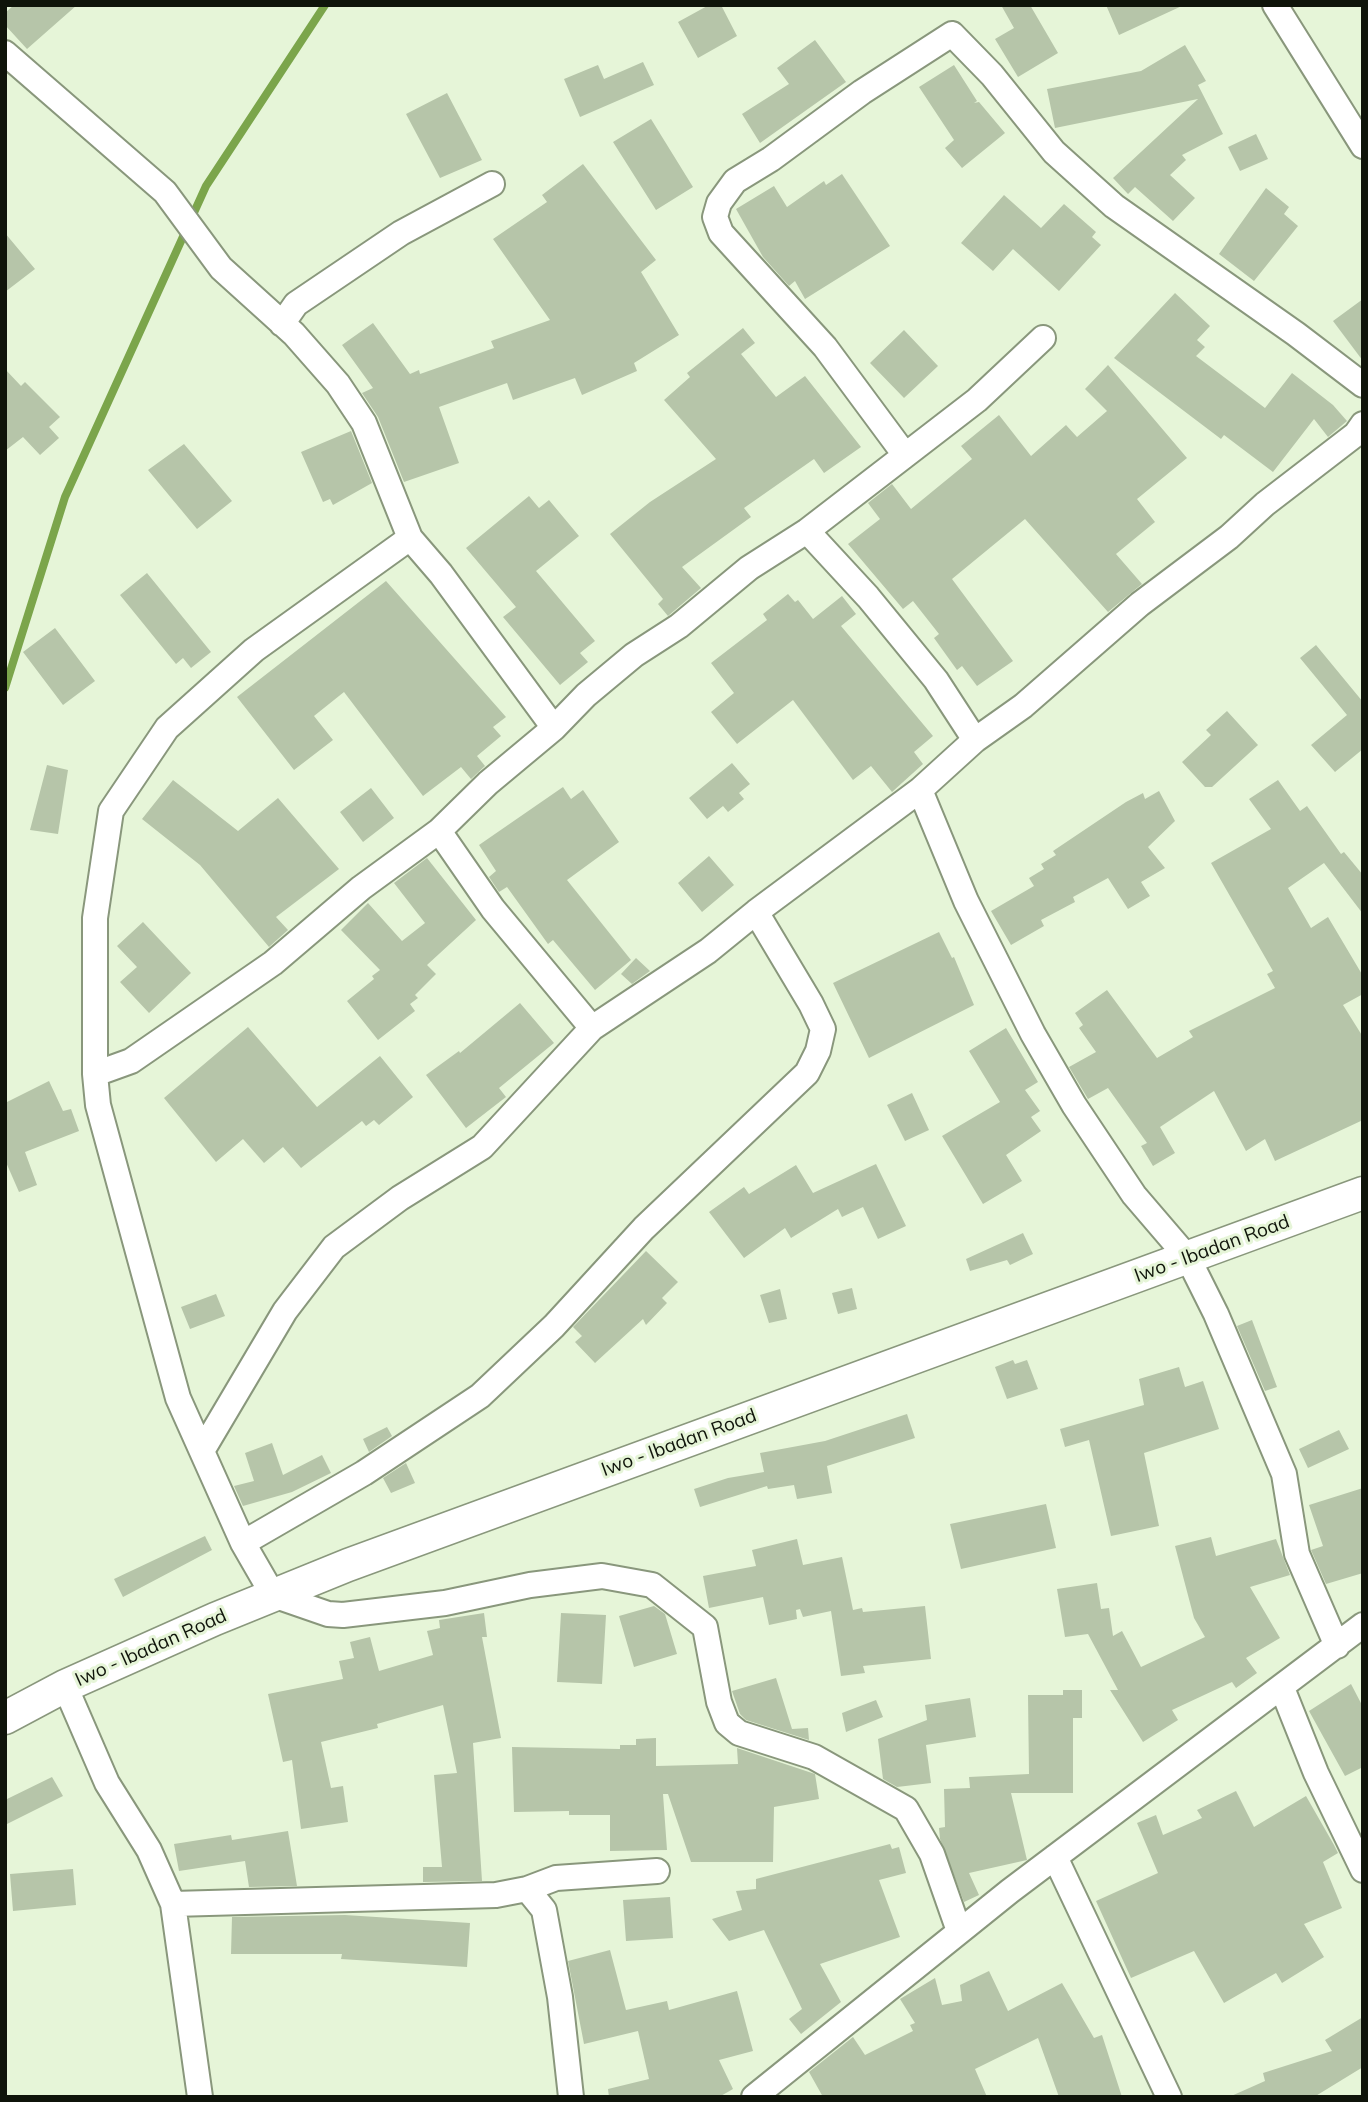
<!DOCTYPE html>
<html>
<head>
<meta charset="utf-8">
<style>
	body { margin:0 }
	#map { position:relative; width:1368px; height:2102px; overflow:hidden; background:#e6f5d8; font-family:Mulish,sans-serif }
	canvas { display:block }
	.frame { position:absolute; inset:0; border:7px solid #0f140a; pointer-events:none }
</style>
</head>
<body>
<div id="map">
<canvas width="1368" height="2102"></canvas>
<div class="frame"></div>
</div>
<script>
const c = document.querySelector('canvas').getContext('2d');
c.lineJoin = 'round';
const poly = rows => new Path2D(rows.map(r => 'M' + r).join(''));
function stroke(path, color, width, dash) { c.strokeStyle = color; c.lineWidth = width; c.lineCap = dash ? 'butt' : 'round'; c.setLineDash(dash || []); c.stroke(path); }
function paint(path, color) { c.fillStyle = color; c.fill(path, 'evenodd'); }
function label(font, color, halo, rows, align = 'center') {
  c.font = font + ' Mulish,sans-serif'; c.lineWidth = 6; c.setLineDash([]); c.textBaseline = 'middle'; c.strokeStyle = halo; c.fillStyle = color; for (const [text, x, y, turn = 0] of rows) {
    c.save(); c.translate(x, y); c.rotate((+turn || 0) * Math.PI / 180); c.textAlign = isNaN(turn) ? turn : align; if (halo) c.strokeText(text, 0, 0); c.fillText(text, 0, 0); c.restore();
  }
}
const stream = poly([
	[5,688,65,497,206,186,325,5]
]);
const building = poly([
	[14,5,77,5,27,49,5,25,5,13],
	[709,5,721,5,737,36,698,58,678,22],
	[1001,5,1030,5,1058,53,1018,77,995,39,1014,28],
	[1106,5,1184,5,1119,35],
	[815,40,846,82,760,143,742,114,789,84,777,68],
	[1185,45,1206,81,1198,85,1223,134,1182,155,1186,160,1170,175,1195,198,1173,221,1135,187,1128,194,1113,178,1198,99,1055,128,1047,89,1141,71],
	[643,62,654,85,580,117,564,79,598,65,604,79],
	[954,65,977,101,974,103,979,102,1005,133,962,168,945,148,954,140,919,87],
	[447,93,482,160,440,178,406,114],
	[651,119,693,187,656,210,613,142],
	[1256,134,1268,159,1240,171,1228,147],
	[583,164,656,260,641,272,679,335,634,363,637,371,582,395,575,378,513,400,507,383,439,407,459,463,404,482,378,417,362,393,373,388,342,345,373,323,410,374,419,370,420,374,494,348,491,341,550,320,493,239,547,202,542,195],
	[842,174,890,246,805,299,795,281,789,286,763,257,736,209,774,186,787,207,824,181,826,185],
	[1266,188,1289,207,1284,214,1298,226,1254,281,1219,254],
	[1004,195,1041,228,1064,204,1096,232,1092,237,1101,245,1059,291,1013,249,993,271,961,243],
	[5,233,35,269,5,292],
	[1175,293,1210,326,1197,340,1205,347,1196,356,1265,408,1292,373,1333,405,1347,421,1328,437,1314,419,1273,472,1224,435,1221,439,1114,358],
	[1363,299,1363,361,1333,321],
	[743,328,755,343,741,354,776,397,805,376,861,447,824,473,814,459,744,508,751,517,682,567,701,588,668,616,658,604,663,599,610,534,650,502,716,459,664,400,690,377,687,373],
	[904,330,938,366,904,398,870,363],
	[1108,365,1187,458,1137,499,1155,522,1116,554,1142,584,1108,612,1025,519,952,579,1013,661,977,686,962,666,957,670,934,638,939,634,913,601,903,609,848,544,880,519,868,503,892,484,911,509,972,459,961,446,999,415,1031,456,1066,425,1077,437,1107,411,1085,389],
	[5,369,21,386,25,382,60,417,49,427,59,438,40,455,23,437,5,451],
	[351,431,372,483,333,505,330,499,323,502,301,452],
	[184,444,232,501,197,529,148,470],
	[529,496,539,508,549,500,579,536,536,571,595,641,580,653,588,662,560,685,503,617,516,607,466,548],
	[147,573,211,652,191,668,183,658,176,664,120,595],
	[386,581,506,717,493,727,501,736,477,756,485,766,471,779,461,767,423,796,344,692,314,716,333,740,294,770,237,697],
	[788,594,795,602,798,600,813,619,842,596,856,614,841,626,933,736,914,752,923,764,892,792,871,766,853,780,793,700,737,744,711,712,734,693,711,663,767,620,763,614],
	[55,628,95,681,63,705,23,652],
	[1316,645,1363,702,1363,749,1335,772,1311,745,1347,715,1300,658],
	[1227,711,1258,745,1212,787,1205,787,1182,762,1211,735,1206,730],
	[732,763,750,784,739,793,744,799,728,812,723,806,707,819,689,798],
	[47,765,68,770,58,834,30,830],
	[173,780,238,831,278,798,339,869,276,917,288,930,269,947,200,865,142,819],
	[1278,780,1300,811,1307,806,1341,854,1344,852,1363,875,1363,914,1324,863,1288,888,1311,928,1328,917,1363,976,1363,994,1343,1005,1363,1037,1363,1120,1275,1161,1265,1139,1246,1151,1214,1091,1160,1127,1175,1153,1153,1166,1141,1146,1147,1143,1108,1088,1088,1099,1069,1067,1096,1052,1079,1028,1083,1025,1075,1013,1107,990,1157,1058,1193,1037,1189,1031,1275,988,1267,974,1273,971,1211,863,1271,829,1249,799],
	[563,787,571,799,583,790,619,842,567,880,631,960,595,990,553,940,548,944,507,887,499,892,489,877,496,871,479,845],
	[371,788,394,818,363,842,340,812],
	[1159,791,1175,821,1148,847,1165,868,1141,882,1150,896,1128,909,1108,878,1073,897,1075,902,1041,920,1044,926,1011,945,991,911,1034,886,1029,878,1044,869,1041,864,1056,855,1053,851,1126,802,1143,793,1145,799],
	[709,856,734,885,702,912,678,883],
	[427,858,476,920,427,965,436,974,415,995,418,998,410,1004,415,1011,378,1040,347,1001,374,979,372,976,380,970,341,930,368,903,402,941,425,923,394,883],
	[143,922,191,973,149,1013,120,982,137,967,117,946],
	[939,932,952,958,954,957,974,1005,869,1058,833,983],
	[636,958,650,971,632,984,621,974],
	[520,1003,554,1043,499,1088,506,1097,466,1128,426,1075,459,1051,460,1053],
	[248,1027,317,1107,380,1056,413,1097,379,1125,374,1120,366,1126,362,1121,301,1168,283,1147,264,1163,243,1139,216,1162,164,1098],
	[1006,1028,1038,1082,1025,1090,1040,1111,1031,1117,1041,1131,1006,1155,1022,1181,983,1204,942,1136,1000,1102,969,1051],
	[49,1081,63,1111,71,1109,79,1131,25,1152,37,1185,19,1192,5,1160,5,1103],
	[912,1093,929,1130,905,1141,887,1105],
	[876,1164,906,1226,878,1239,863,1207,842,1217,838,1209,791,1238,785,1228,744,1258,709,1212,744,1187,749,1194,796,1165,813,1193],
	[1023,1233,1033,1254,1010,1265,1007,1260,970,1271,966,1259],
	[646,1251,678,1282,662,1298,667,1303,646,1325,643,1319,595,1363,575,1342,582,1336,573,1327],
	[852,1288,857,1309,838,1314,832,1293],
	[780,1289,787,1319,769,1323,760,1295],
	[216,1294,225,1316,190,1329,181,1307],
	[1252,1320,1277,1387,1265,1391,1237,1326],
	[1013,1360,1015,1364,1027,1360,1038,1389,1007,1399,995,1367],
	[1179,1367,1185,1387,1203,1381,1219,1429,1144,1453,1159,1526,1111,1536,1089,1440,1065,1447,1060,1429,1144,1405,1139,1379],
	[907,1414,915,1438,827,1466,832,1493,797,1499,794,1485,768,1489,767,1486,700,1507,694,1489,728,1478,764,1472,760,1453,825,1441],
	[387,1427,392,1436,369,1452,363,1439],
	[1339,1430,1349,1449,1308,1468,1299,1449],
	[272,1443,283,1475,322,1455,331,1473,292,1492,243,1506,234,1486,254,1481,245,1453],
	[406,1463,415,1483,391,1493,383,1478],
	[1363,1488,1363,1573,1326,1584,1311,1550,1323,1546,1309,1505],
	[1046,1504,1056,1548,961,1569,950,1524],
	[205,1536,212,1550,123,1597,114,1579],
	[1211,1537,1216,1556,1276,1539,1290,1575,1250,1587,1280,1638,1246,1658,1257,1673,1236,1688,1232,1682,1172,1710,1178,1720,1143,1742,1110,1690,1118,1690,1088,1634,1065,1637,1057,1589,1097,1583,1101,1609,1109,1608,1113,1636,1122,1631,1141,1667,1205,1637,1194,1618,1175,1546],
	[797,1539,803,1565,842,1557,853,1610,862,1608,863,1612,925,1606,931,1659,863,1666,865,1673,841,1676,831,1611,803,1617,800,1609,796,1610,797,1619,769,1625,763,1597,709,1608,703,1576,756,1566,752,1550],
	[654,1606,665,1614,677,1654,634,1667,619,1616],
	[484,1613,487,1637,482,1637,501,1738,473,1743,482,1881,423,1882,423,1867,442,1867,434,1775,457,1773,443,1705,377,1724,378,1728,321,1742,331,1788,343,1786,348,1822,301,1829,292,1760,283,1762,268,1694,343,1679,339,1661,354,1658,350,1642,370,1637,379,1671,433,1655,427,1631,440,1628,439,1620],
	[561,1613,606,1615,602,1684,557,1682],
	[776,1678,792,1729,808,1728,809,1740,746,1720,740,1714,732,1691],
	[1351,1684,1363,1707,1363,1767,1345,1776,1309,1711],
	[1063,1690,1082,1690,1082,1718,1073,1718,1073,1793,1011,1793,1027,1860,969,1873,979,1895,964,1902,940,1839,939,1828,945,1827,944,1789,970,1788,969,1777,1029,1774,1028,1695,1063,1695],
	[970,1698,976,1737,926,1745,931,1783,897,1787,883,1779,878,1739,927,1720,925,1705],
	[876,1700,883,1717,846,1732,842,1713],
	[656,1738,656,1766,738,1764,737,1748,815,1774,819,1799,774,1807,773,1862,691,1862,668,1794,663,1794,667,1850,610,1851,610,1815,569,1815,569,1811,514,1812,512,1747,620,1749,620,1745,636,1745,636,1739],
	[52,1777,63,1796,5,1825,5,1800],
	[1236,1791,1254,1827,1306,1796,1334,1845,1338,1853,1323,1862,1342,1908,1304,1924,1324,1957,1282,1983,1276,1973,1224,2003,1194,1951,1131,1978,1096,1901,1158,1873,1137,1823,1156,1815,1163,1835,1202,1818,1197,1810],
	[288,1831,297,1886,249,1887,245,1861,179,1871,174,1844,231,1835,232,1840],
	[890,1844,892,1849,899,1847,906,1873,879,1880,900,1937,820,1964,841,2002,801,2034,789,2019,802,2009,764,1930,729,1941,712,1919,742,1910,736,1891,756,1889,756,1879],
	[73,1869,76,1905,13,1911,10,1874],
	[670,1897,673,1938,626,1941,623,1900],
	[345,1915,470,1923,467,1967,341,1959,342,1954,231,1954,232,1917],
	[610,1950,626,2010,667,2001,669,2010,737,1991,753,2051,719,2060,733,2089,719,2097,609,2097,608,2089,649,2079,638,2031,584,2044,568,1961],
	[989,1971,1008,2011,1062,1983,1094,2038,1102,2035,1122,2097,1059,2097,1038,2038,975,2069,987,2097,823,2097,809,2072,853,2037,865,2055,913,2031,910,2025,915,2023,900,1999,935,1978,942,2005,962,2001,960,1985],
	[1363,2017,1363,2067,1314,2097,1229,2097,1265,2081,1263,2073,1332,2051,1325,2040]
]);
const minor = poly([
	[1275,5,1363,146],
	[5,53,165,192,221,268,294,334,338,384,364,423,410,538,441,574,554,728],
	[282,324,296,304,401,233,492,184],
	[905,455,825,347,721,233,715,217,719,203,735,181,771,159,862,92,952,34,992,75,1054,152,1114,206,1296,334,1363,385],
	[807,531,868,597,936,680,975,740],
	[920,790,966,901,1033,1034,1074,1105,1134,1195,1188,1258,1216,1314,1284,1474,1297,1554,1337,1646],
	[439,831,493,909,592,1028],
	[95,1074,95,918,111,811,167,728,254,650,410,538],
	[202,1451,285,1311,334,1247,400,1198,482,1147,592,1028,708,951,756,912,920,790,975,740,1023,706,1140,604,1229,537,1265,504,1356,434,1363,424],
	[243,1543,364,1473,480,1396,554,1326,644,1228,807,1073,818,1051,823,1029,811,1004,756,912],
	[65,1686,107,1783,149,1850,173,1904,200,2097],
	[1282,1688,1316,1773,1363,1870],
	[1055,1857,1169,2097],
	[527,1889,544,1910,560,1997,571,2097],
	[173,1904,496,1895,527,1889,556,1878,657,1871],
	[959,1931,932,1854,906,1809,814,1757,739,1733,727,1723,719,1702,705,1627,652,1585,602,1576,530,1585,445,1603,343,1615,328,1614,273,1595,243,1543,178,1398,98,1105,95,1074,131,1061,273,963,361,888,439,831,488,783,554,728,586,695,634,655,679,626,749,568,807,531,977,400,1043,338],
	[754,2097,1010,1891,1363,1625]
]);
const major = poly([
	[5,1718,65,1686,215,1619,348,1565,1363,1193]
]);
const streetNames = [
	["Iwo - Ibadan Road",1212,1249,-20],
	["Iwo - Ibadan Road",679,1443,-20],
	["Iwo - Ibadan Road",151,1648,-24]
];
stroke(stream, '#7ba54b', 8);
paint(building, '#b6c5a9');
stroke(minor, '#89977c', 28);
stroke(major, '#89977c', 35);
stroke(minor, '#fff', 24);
stroke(major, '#fff', 32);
label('19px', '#0f140a', '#e6f5d8', streetNames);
</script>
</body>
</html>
